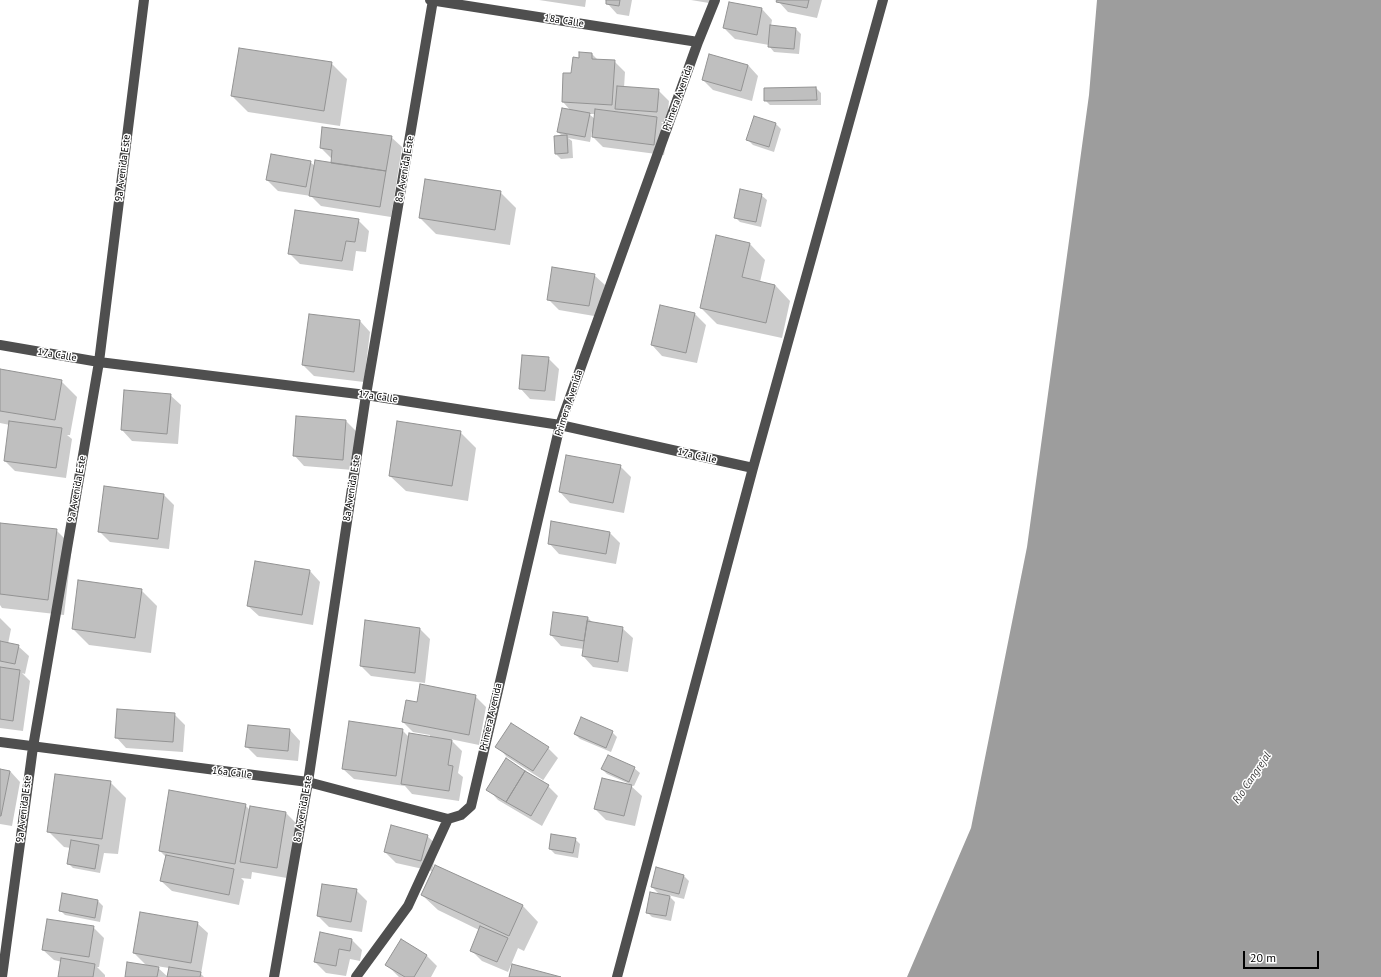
<!DOCTYPE html>
<html>
<head>
<meta charset="utf-8">
<style>
	body { margin:0 }
	#map { position:relative; width:1381px; height:977px; overflow:hidden; background:#fff; font-family:"PT Sans",sans-serif }
	canvas { display:block }
	.scale { position:absolute; left:1243px; top:951px; width:76px; height:18px; box-sizing:border-box; border:2px solid #000; border-top:0; padding-left:5px; font-size:12px; line-height:14px; white-space:nowrap; color:#000; -webkit-text-stroke:3px #fff; paint-order:stroke }
</style>
</head>
<body>
<div id="map">
<canvas width="1381" height="977"></canvas>
<div class="scale">20 m</div>
</div>
<script>
const c = document.querySelector('canvas').getContext('2d');
c.lineJoin = 'round';
function paint(path, color) { c.fillStyle = color; c.fill(path, 'evenodd'); }
const poly = rows => new Path2D(rows.map(r => 'M' + r).join(''));
function stroke(path, color, width, dash) { c.strokeStyle = color; c.lineWidth = width; c.lineCap = dash ? 'butt' : 'round'; c.setLineDash(dash || []); c.stroke(path); }
function label(font, color, halo, rows, align = 'center') {
  c.font = font + ' "PT Sans",sans-serif'; c.lineWidth = 3; c.setLineDash([]); c.textBaseline = 'middle'; c.strokeStyle = halo; c.fillStyle = color; for (const [text, x, y, turn = 0] of rows) {
    c.save(); c.translate(x, y); c.rotate((+turn || 0) * Math.PI / 180); c.textAlign = isNaN(turn) ? turn : align; if (halo) c.strokeText(text, 0, 0); c.fillText(text, 0, 0); c.restore();
  }
}
const water = poly([
	[1097,0,1381,0,1381,977,907,977,971,828,1027,547,1089,95]
]);
const shadow = poly([
	[539,0,586,0,585,7],
	[607,0,632,0,629,16,617,14,607,3],
	[691,0,716,0,715,4],
	[774,0,822,0,817,18,788,12,778,1],
	[729,3,762,9,772,20,771,26,796,29,801,34,799,54,774,52,769,46,769,45,735,39,724,28],
	[592,54,598,60,614,61,625,72,624,88,658,90,669,101,667,122,661,122,668,128,664,155,603,147,593,137,593,131,592,131,590,142,568,138,572,141,573,158,561,159,556,154,563,137,558,132,571,111,563,102,564,74,572,74,580,59],
	[589,114,595,114,595,119],
	[331,63,347,79,340,126,248,112,232,96],
	[748,65,758,76,752,101,713,90,703,80],
	[816,88,821,93,821,105,770,105,765,100],
	[755,117,776,124,781,129,774,152,753,145,748,140],
	[391,137,402,147,391,217,321,206,311,196,278,191,267,180,310,162,315,166,331,164,332,159,321,148],
	[500,192,516,208,510,245,436,234,420,218],
	[761,195,767,200,761,227,740,222,735,217],
	[358,220,369,231,366,252,356,251,353,271,300,264,289,253],
	[750,244,765,260,760,282,775,285,790,301,782,338,717,324,701,308],
	[594,275,605,285,600,317,559,310,548,299],
	[660,306,695,314,706,325,697,363,662,356,652,345],
	[309,315,360,321,370,332,364,382,314,376,303,365],
	[548,358,559,369,555,401,530,399,520,388],
	[0,370,61,381,77,397,70,435,67,435,72,439,66,478,15,471,5,461,10,425,0,423],
	[170,395,181,405,178,444,132,441,122,430],
	[297,417,346,421,357,432,353,470,304,466,294,455],
	[460,432,476,448,468,501,406,491,390,476],
	[620,466,631,477,624,513,570,503,560,492],
	[164,495,174,505,169,549,110,542,99,531],
	[0,524,56,530,72,546,64,615,2,608,0,605],
	[609,532,620,543,616,564,559,554,549,543],
	[310,571,320,582,313,625,259,616,248,606],
	[141,590,157,606,151,653,89,645,73,629],
	[0,618,11,629,8,644,18,646,29,656,25,674,22,673,30,681,23,731,0,728],
	[588,618,593,623,622,628,633,638,628,672,593,667,583,656,584,649,561,646,551,635],
	[420,629,430,639,425,683,371,676,361,666],
	[475,696,486,707,479,745,450,739,462,751,458,773,463,777,459,801,412,794,405,786,354,779,343,769,402,730,409,737,430,737,430,735,413,732,403,722,418,703],
	[174,714,185,725,183,752,126,748,116,737],
	[290,730,300,741,298,761,257,757,246,746],
	[612,732,617,737,611,752,580,739,575,734],
	[497,746,548,748,558,758,542,782,548,786,558,796,542,826,498,800,488,789,542,782,543,780,507,757],
	[634,768,640,773,634,786,607,774,602,769],
	[0,770,10,771,20,782,12,826,0,824],
	[110,782,126,798,118,854,104,853,100,873,73,868,68,863,71,848,64,847,48,831],
	[631,786,642,796,635,826,606,820,595,809],
	[245,805,250,810,251,807,286,813,297,824,287,878,252,872,251,879,241,878,244,881,239,905,172,891,161,881,166,857,160,851],
	[427,836,438,846,432,871,396,863,385,852],
	[575,839,580,844,578,858,555,854,550,849],
	[436,866,523,906,538,922,524,951,518,948,508,972,482,961,471,950,479,930,438,910,422,895],
	[657,868,684,876,689,881,684,899,668,895,675,902,671,921,652,917,647,912,659,894,652,887],
	[356,890,367,901,362,932,329,927,318,916],
	[98,901,103,906,100,922,65,915,60,910],
	[197,923,208,933,201,974,204,977,126,977,147,966,134,953],
	[156,966,169,968,168,977],
	[93,927,104,938,99,967,97,967,105,975,105,977,59,977,62,962,54,960,43,950],
	[352,940,362,950,360,961,350,959,346,976,326,973,315,962],
	[427,956,437,966,431,977,399,977,387,965]
]);
const building = poly([
	[606,0,620,0,619,6,606,4,606,0],
	[777,0,809,0,807,8,776,2,777,0],
	[729,2,762,8,757,35,723,28,729,2],
	[770,25,796,28,794,49,768,47,770,25],
	[239,48,332,62,324,111,231,96,239,48],
	[579,52,592,53,592,59,615,60,612,105,562,102,563,73,571,73,573,57,579,58,579,52],
	[709,54,748,65,741,91,702,80,709,54],
	[617,86,659,89,657,112,615,109,617,86],
	[816,87,817,100,764,101,764,88,816,87],
	[562,108,590,113,585,137,557,132,562,108],
	[595,109,657,117,654,145,592,137,595,109],
	[754,116,776,123,769,147,746,140,754,116],
	[322,127,392,136,386,171,331,163,332,150,320,148,322,127],
	[567,135,568,153,555,154,554,136,567,135],
	[271,154,311,161,306,187,266,180,271,154],
	[315,160,386,171,380,207,309,196,315,160],
	[425,179,501,191,495,230,419,218,425,179],
	[740,189,762,194,756,222,734,218,740,189],
	[295,210,359,219,355,242,346,241,342,261,288,254,295,210],
	[716,235,750,243,742,277,775,285,766,323,700,308,716,235],
	[552,267,595,274,589,306,547,300,552,267],
	[660,305,695,313,686,353,651,345,660,305],
	[309,314,360,320,354,372,302,365,309,314],
	[522,355,549,357,545,391,519,389,522,355],
	[0,369,62,380,55,420,0,411,0,369],
	[124,390,171,394,167,434,121,430,124,390],
	[296,416,346,420,343,460,293,456,296,416],
	[9,421,62,428,56,468,4,461,9,421],
	[397,421,461,431,452,486,389,476,397,421],
	[566,455,621,465,613,503,559,492,566,455],
	[104,486,164,494,158,539,98,532,104,486],
	[551,521,610,532,606,554,548,544,551,521],
	[0,523,57,529,48,600,0,594,0,523],
	[255,561,310,570,302,615,247,606,255,561],
	[78,580,142,589,135,638,72,629,78,580],
	[553,612,588,617,584,641,550,635,553,612],
	[365,620,420,628,415,673,360,666,365,620],
	[587,621,623,627,618,662,582,656,587,621],
	[0,641,19,645,15,664,0,661,0,641],
	[0,667,20,670,13,721,0,719,0,667],
	[420,684,476,695,469,735,402,722,406,700,417,702,420,684],
	[117,709,175,713,173,742,115,738,117,709],
	[581,717,613,731,606,748,574,734,581,717],
	[349,721,403,729,396,776,342,769,349,721],
	[511,723,549,747,533,771,495,747,511,723],
	[248,725,290,729,288,751,245,747,248,725],
	[409,733,452,740,448,765,453,766,449,791,401,784,409,733],
	[608,755,635,767,629,782,601,769,608,755],
	[506,758,525,771,506,802,486,790,506,758],
	[0,769,10,771,1,816,0,816,0,769],
	[525,771,549,785,531,816,506,802,525,771],
	[55,774,111,781,102,839,47,832,55,774],
	[602,778,632,785,624,816,594,809,602,778],
	[169,790,246,804,235,864,159,851,169,790],
	[250,806,286,812,277,868,240,862,250,806],
	[391,825,428,835,421,861,384,852,391,825],
	[551,834,576,838,573,853,549,849,551,834],
	[71,840,99,845,95,869,67,864,71,840],
	[166,855,234,869,229,895,160,881,166,855],
	[435,865,523,905,509,936,421,895,435,865],
	[656,867,684,875,679,894,651,887,656,867],
	[322,884,357,889,351,922,317,916,322,884],
	[650,892,670,896,666,916,646,913,650,892],
	[62,893,98,900,95,918,59,911,62,893],
	[140,912,198,922,191,963,133,953,140,912],
	[47,919,94,926,89,957,42,950,47,919],
	[480,926,508,938,497,962,470,951,480,926],
	[320,932,352,939,350,951,339,949,336,966,314,962,320,932],
	[401,939,427,955,414,977,405,977,385,965,401,939],
	[61,958,95,964,93,977,58,977,61,958],
	[127,962,159,967,157,977,125,977,127,962],
	[512,964,561,977,509,977,512,964],
	[169,967,201,972,200,977,167,977,169,967]
]);
const minor = poly([
	[430,0,698,42],
	[0,345,99,362,366,395,560,425,753,468],
	[0,742,308,782,448,819,461,815,471,806,560,425,698,42,715,0],
	[2,977,33,747,99,362,144,0],
	[274,977,308,782,366,395,433,0],
	[356,977,408,906,448,819],
	[617,977,753,468,883,0]
]);
const streetNames = [
	["18a Calle",564,21,9],
	["Primera Avenida",678,98,-70],
	["9a Avenida Este",123,168,-83],
	["8a Avenida Este",405,169,-80],
	["17a Calle",57,355,10],
	["17a Calle",378,397,8],
	["Primera Avenida",569,403,-72],
	["17a Calle",697,456,13],
	["8a Avenida Este",352,488,-81],
	["9a Avenida Este",77,489,-80],
	["Primera Avenida",491,717,-77],
	["16a Calle",232,773,7],
	["9a Avenida Este",24,809,-83],
	["8a Avenida Este",303,809,-80]
];
const waterNames = [
	["Río Cangrejal",1252,778,-56]
];
paint(water, '#9d9d9d');
paint(shadow, '#0003');
paint(building, '#bfbfbf');
stroke(building, '#939393', 1);
stroke(minor, '#4f4f4f', 10);
label('10px', '#000', '#fff', streetNames);
label('italic 11px', '#3e3e3e', '#fff', waterNames);
</script>
</body>
</html>
